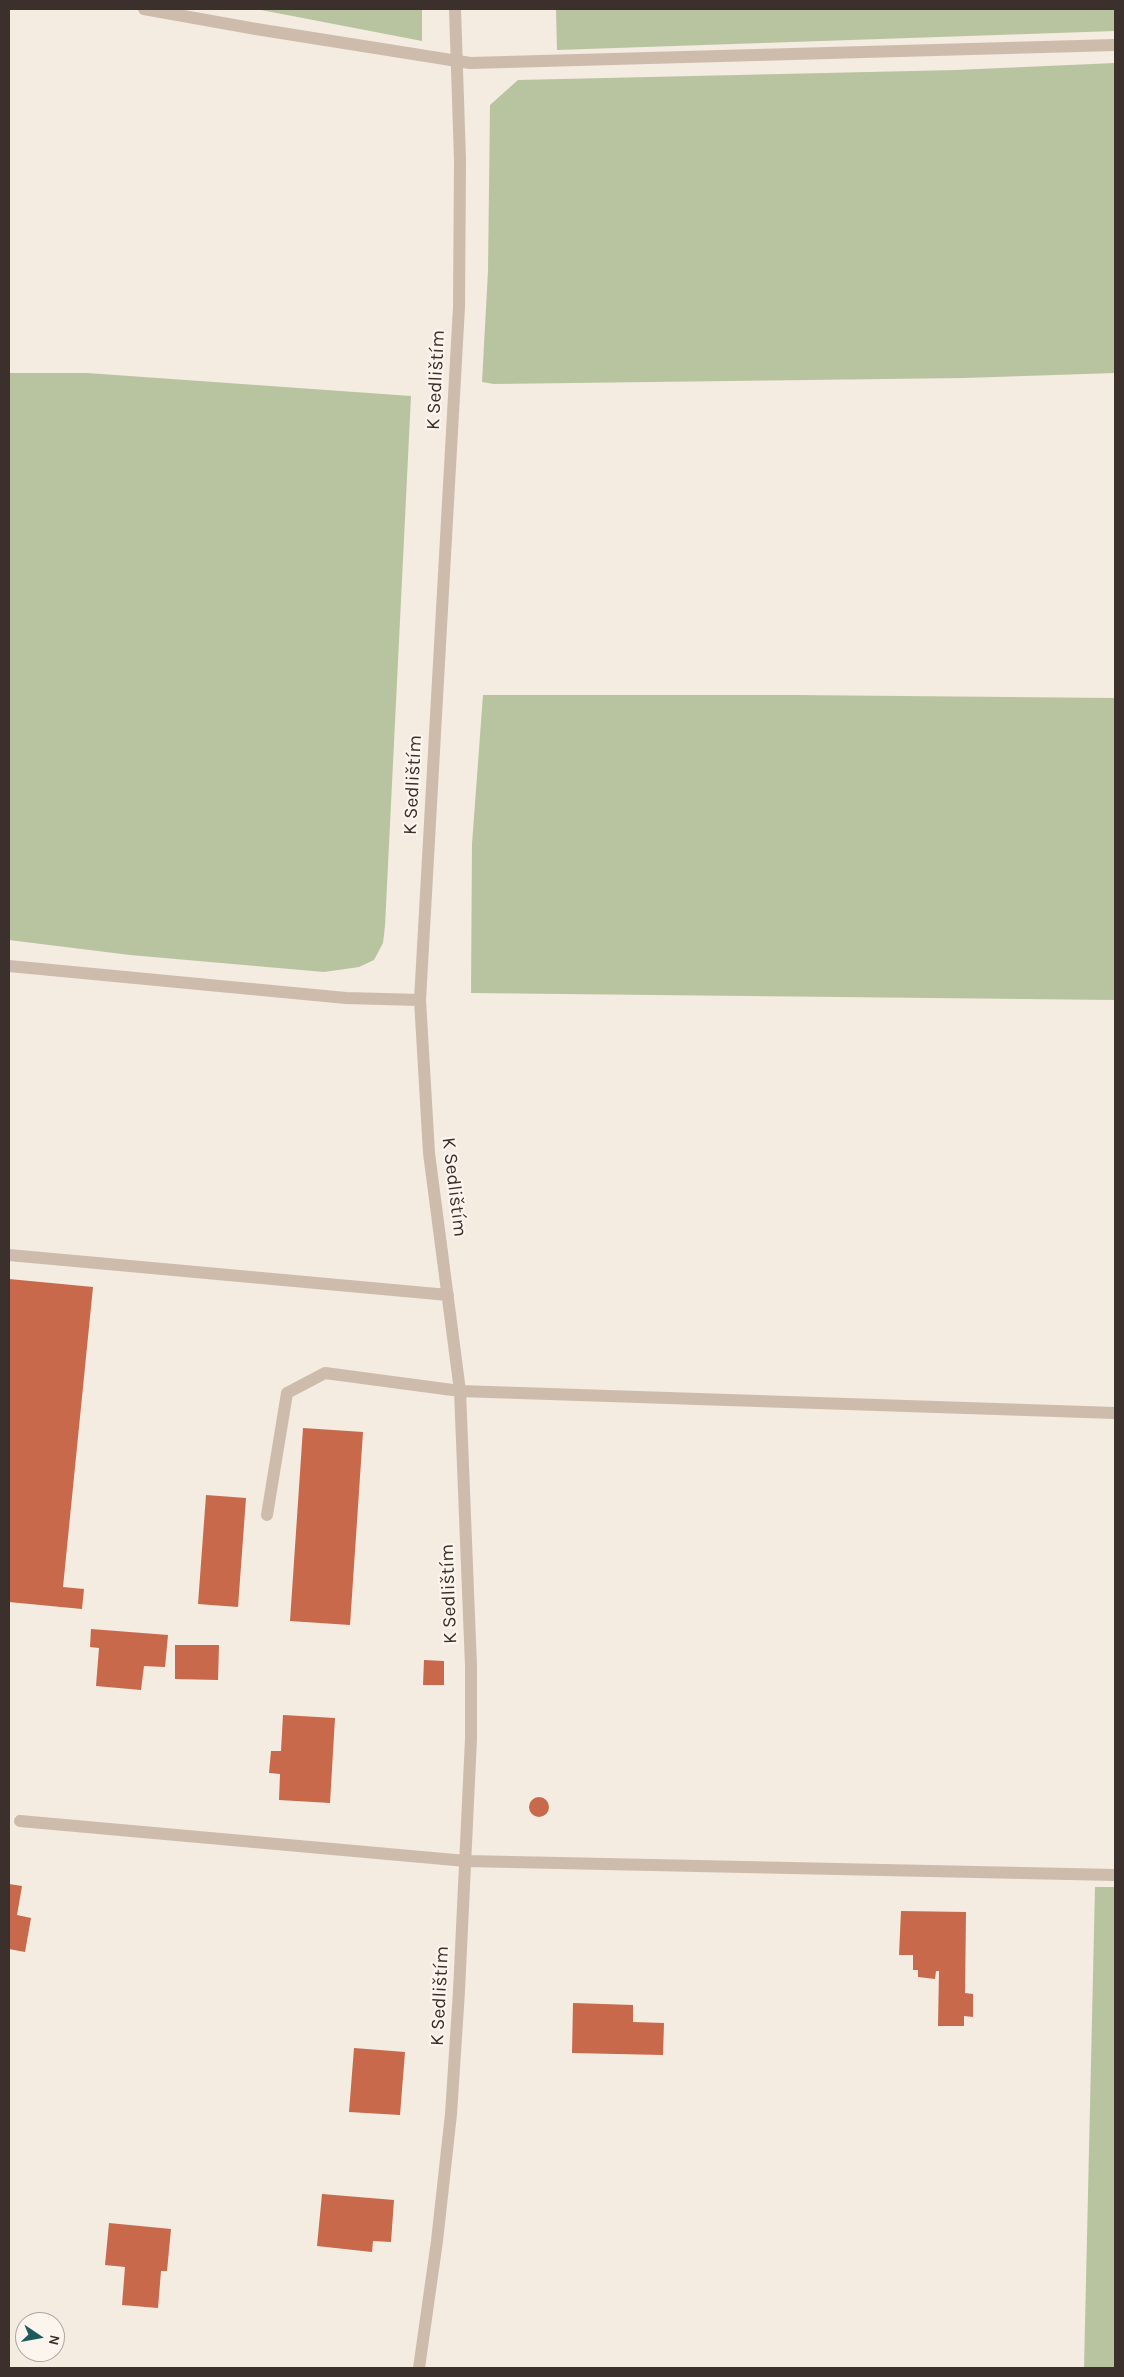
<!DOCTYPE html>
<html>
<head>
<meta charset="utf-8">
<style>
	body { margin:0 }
	#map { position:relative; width:1124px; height:2377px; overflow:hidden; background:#f4ebe1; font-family:Karla,sans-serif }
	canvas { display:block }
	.frame { position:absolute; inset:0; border:10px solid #3b302b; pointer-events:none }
	.north { position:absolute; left:15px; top:2312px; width:50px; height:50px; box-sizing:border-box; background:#fbf5ee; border:1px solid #aea6a0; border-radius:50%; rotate:102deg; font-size:14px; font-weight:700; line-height:20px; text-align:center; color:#3b302b }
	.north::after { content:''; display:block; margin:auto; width:18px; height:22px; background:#1f5a5e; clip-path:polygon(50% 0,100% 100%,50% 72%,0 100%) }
</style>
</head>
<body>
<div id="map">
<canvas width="1124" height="2377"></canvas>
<div class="frame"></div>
<div class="north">N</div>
</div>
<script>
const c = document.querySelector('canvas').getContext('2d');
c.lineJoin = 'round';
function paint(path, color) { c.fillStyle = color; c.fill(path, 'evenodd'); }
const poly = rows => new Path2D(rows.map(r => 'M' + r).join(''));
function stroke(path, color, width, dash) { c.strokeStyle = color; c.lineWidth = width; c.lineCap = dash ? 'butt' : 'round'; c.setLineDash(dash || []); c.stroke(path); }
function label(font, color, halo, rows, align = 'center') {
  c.font = font + ' Karla,sans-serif'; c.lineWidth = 4.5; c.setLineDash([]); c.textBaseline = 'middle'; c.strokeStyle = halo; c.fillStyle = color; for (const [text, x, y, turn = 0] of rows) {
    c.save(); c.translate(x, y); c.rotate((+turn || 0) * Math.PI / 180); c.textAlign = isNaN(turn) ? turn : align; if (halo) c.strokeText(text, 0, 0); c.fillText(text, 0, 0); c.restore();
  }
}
const green = poly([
	[256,9,422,9,422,41],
	[556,9,1115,9,1115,31,557,50],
	[1115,63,1115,373,964,378,494,384,482,382,488,271,490,105,518,80,956,70],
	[9,373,87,373,411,396,385,926,383,943,374,960,359,967,324,972,130,955,9,940],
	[483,695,797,695,1115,698,1115,1000,471,993,472,844],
	[1095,1887,1115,1887,1115,2368,1084,2368]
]);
const building = poly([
	[9,1279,93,1287,63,1587,84,1589,82,1609,9,1602],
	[303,1428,363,1432,350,1625,290,1621],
	[206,1495,246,1498,238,1607,198,1604],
	[91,1629,168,1635,165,1667,144,1666,141,1690,96,1686,99,1648,90,1647],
	[175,1645,219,1645,218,1680,175,1679],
	[424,1660,444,1661,444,1685,423,1685],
	[283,1715,335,1718,330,1803,279,1800,280,1774,269,1773,271,1751,281,1751],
	'529 1807a10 10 0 1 1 20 0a10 10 0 1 1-20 0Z',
	[9,1884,22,1886,17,1915,31,1918,25,1952,9,1949],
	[901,1911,966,1912,965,1993,973,1994,973,2017,964,2016,964,2026,938,2026,939,1971,936,1971,935,1979,918,1977,918,1970,913,1970,913,1955,899,1955],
	[573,2003,633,2005,633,2022,664,2023,663,2055,572,2053],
	[354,2048,405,2052,400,2115,349,2112],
	[322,2194,394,2200,391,2242,373,2241,372,2252,317,2246],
	[109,2223,171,2229,167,2271,161,2271,158,2308,122,2305,125,2267,105,2265]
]);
const minor = poly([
	[144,9,256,29,470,63,1115,45],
	[9,966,346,998,420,1000],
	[9,1255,448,1295],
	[267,1515,287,1393,325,1373,460,1391,1115,1413],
	[20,1821,466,1861,1115,1875],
	[419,2368,437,2241,451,2114,459,1991,471,1739,471,1666,460,1391,429,1153,420,1000,459,307,460,160,455,9]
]);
const streetNames = [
	["K Sedlištím",436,380,-87],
	["K Sedlištím",413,785,-87],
	["K Sedlištím",454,1187,83],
	["K Sedlištím",449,1594,-92],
	["K Sedlištím",440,1996,-87]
];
paint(green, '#b8c4a0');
paint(building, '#c8694b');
stroke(minor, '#cdbbac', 12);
label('19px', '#3b302b', '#fbf5ee', streetNames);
</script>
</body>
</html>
